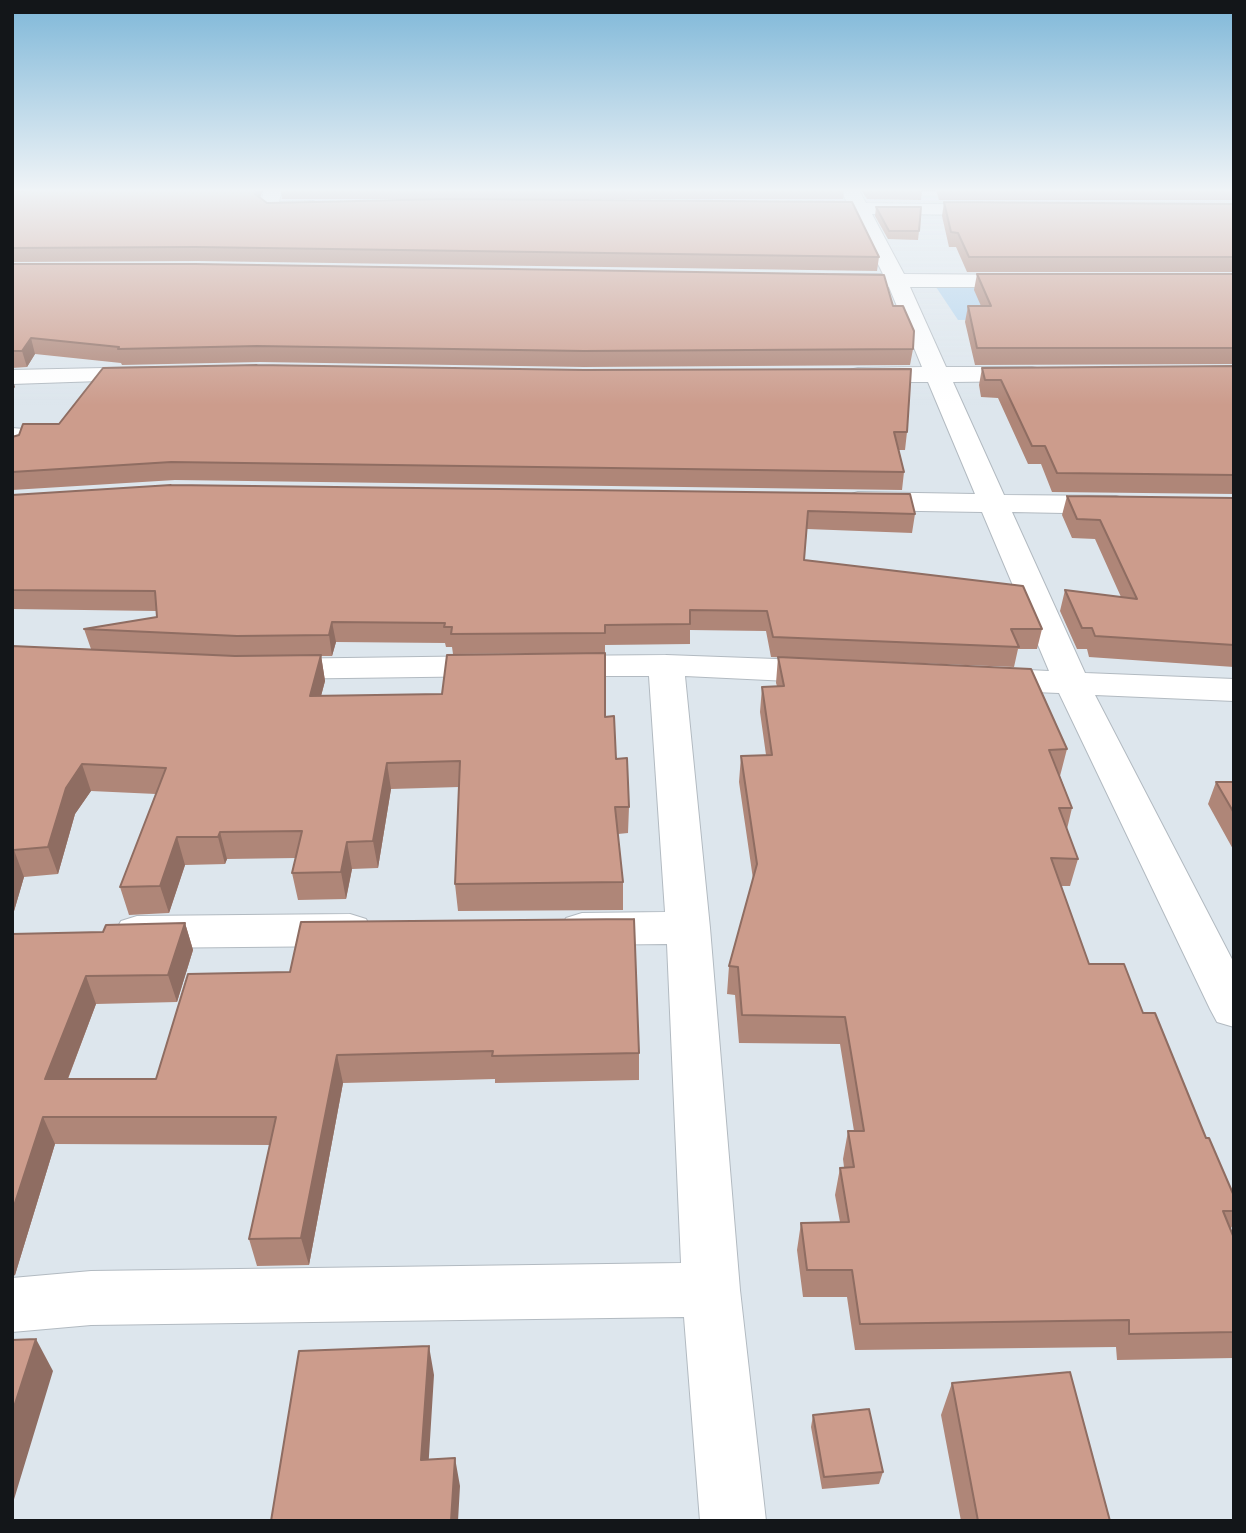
<!DOCTYPE html>
<html>
<head>
<meta charset="utf-8">
<style>
	body { margin:0 }
	#map { position:relative; width:1246px; height:1533px; overflow:hidden; background:#dde6ed; font-family:Rubik,sans-serif }
	canvas { display:block }
	.frame { position:absolute; inset:0; border:14px solid #131619; pointer-events:none }
</style>
</head>
<body>
<div id="map">
<canvas width="1246" height="1533"></canvas>
<div class="frame"></div>
</div>
<script>
const c = document.querySelector('canvas').getContext('2d');
c.lineJoin = 'round';
function paint(path, color) { c.fillStyle = color; c.fill(path, 'evenodd'); }
const poly = rows => new Path2D(rows.map(r => 'M' + r).join(''));
function stroke(path, color, width, dash) { c.strokeStyle = color; c.lineWidth = width; c.lineCap = dash ? 'butt' : 'round'; c.setLineDash(dash || []); c.stroke(path); }
const green = poly([
	[1003,286,1028,319,958,320,936,287]
]);
const minor = poly([
	[264,190,282,190,279,202,314,201,323,207,314,213,263,212,260,208,264,190],
	[841,190,859,190,866,203,1003,205,1005,209,996,215,872,214,904,274,1029,275,1036,277,1040,281,1036,285,1029,287,910,287,946,367,1032,367,1041,369,1044,374,1041,379,1032,381,953,382,1004,495,1116,496,1126,499,1131,505,1126,511,1116,514,1012,512,1085,673,1234,679,1234,701,1095,695,1234,963,1234,1027,1217,1022,1210,1009,1059,693,984,690,972,686,966,679,972,672,984,668,1049,671,982,512,858,510,848,507,844,501,848,495,858,492,975,494,928,382,858,382,849,380,846,375,849,370,858,368,922,367,889,287,833,286,826,284,823,280,826,276,833,274,883,274,853,214,801,214,792,208,801,202,847,203,841,190],
	[150,367,159,369,162,374,159,379,12,384,12,370,150,367],
	[12,428,24,429,28,435,22,452,12,454,12,428],
	[666,655,830,661,842,665,848,672,842,679,830,683,685,676,710,928,740,1290,766,1521,700,1521,684,1317,91,1325,12,1332,12,1278,91,1271,681,1263,667,944,582,945,566,940,560,929,566,918,582,913,665,912,649,676,554,676,542,673,537,666,542,659,554,656,666,655],
	[497,656,509,659,514,666,509,673,497,676,270,679,258,676,253,669,258,662,270,659,497,656],
	[350,914,366,919,372,930,366,941,350,946,137,948,121,943,115,932,121,921,137,916,350,914]
]);
const wall = poly([
	[281,190,844,190,843,199,474,199,879,257,877,271,198,261,12,262,12,191,260,198,267,203,439,199,282,199],
	[861,190,922,190,921,200,867,199],
	[936,190,1234,190,1234,200,939,200],
	[944,202,1234,204,1234,272,967,272,956,247,949,247,942,216],
	[876,207,919,231,918,240,888,239,875,216],
	[12,264,893,306,913,349,910,365,584,367,260,362,122,365,121,363,35,354,27,367,12,368],
	[977,274,1234,274,1234,364,975,365,965,322,968,306,981,306,974,290],
	[1234,366,1234,494,1052,492,1041,464,1028,464,998,398,981,397,979,385,982,368],
	[907,432,905,450,899,450,904,472,902,490,175,480,12,490,12,437],
	[171,485,915,514,912,533,807,529,804,560,1042,629,1037,649,1018,649,1014,667,771,657,766,631,690,630,690,644,605,645,605,653,453,654,452,647,446,647,445,643,336,642,332,656,321,656,325,681,321,696,605,717,629,807,628,833,618,834,623,882,623,910,458,911,455,884,459,787,391,789,378,868,352,869,346,899,298,900,292,873,296,858,227,859,225,864,185,865,169,913,129,915,120,887,156,794,91,791,75,814,58,874,24,877,12,918,12,646,91,649,84,629,157,617,156,611,12,609,12,495],
	[1067,496,1234,498,1234,667,1089,657,1087,649,1077,649,1060,611,1065,590,1121,597,1095,539,1072,538,1062,515],
	[778,657,1067,749,1060,776,1072,808,1067,829,1078,859,1070,886,1061,886,1089,964,1143,1013,1234,1196,1234,1223,1230,1230,1234,1238,1234,1358,1117,1360,1116,1347,855,1350,847,1297,803,1297,797,1250,801,1223,840,1222,835,1195,840,1168,844,1167,843,1159,848,1131,854,1131,840,1044,739,1043,735,995,727,994,729,966,753,879,739,782,741,756,766,755,760,712,762,687,777,686,776,683],
	[1216,782,1234,782,1234,851,1208,804],
	[185,923,193,950,177,1002,96,1004,68,1079,156,1079,188,974,639,1053,639,1080,495,1083,495,1079,343,1083,309,1265,257,1266,249,1239,270,1145,55,1144,15,1275,12,934,103,932],
	[952,1383,1110,1521,961,1521,941,1415],
	[813,1415,883,1472,879,1484,822,1489,811,1427]
]);
const shadedWall = poly([
	[257,190,263,190,257,207,255,194],
	[31,338,35,354,27,367,22,351],
	[12,377,15,387,12,391],
	[332,622,336,642,332,656,329,635],
	[321,655,325,681,314,722,310,696],
	[387,763,391,789,378,868,373,841],
	[82,764,91,791,75,814,58,874,48,847,66,788],
	[220,832,227,859,225,864,218,837],
	[177,837,185,865,169,913,160,886],
	[347,842,352,869,346,899,341,872],
	[14,850,24,877,12,918,12,854],
	[185,923,193,950,177,1002,168,975],
	[86,976,96,1004,57,1107,45,1079],
	[337,1055,343,1083,309,1265,301,1238],
	[43,1117,55,1144,15,1275,12,1277,12,1212],
	[36,1339,53,1371,12,1506,12,1413],
	[429,1346,434,1375,427,1488,421,1460],
	[455,1458,460,1486,458,1521,451,1521]
]);
const building = poly([
	[39,190,257,190,255,194,267,203,448,199,852,202,879,257,195,247,12,248,12,191,39,190],
	[944,202,1234,204,1234,257,969,257,958,233,951,232,944,202],
	[876,207,921,207,919,231,889,231,876,207],
	[12,264,195,264,884,275,893,306,903,306,914,331,913,349,584,351,257,346,118,349,119,347,31,338,22,351,12,351,12,264],
	[977,274,1234,274,1234,348,977,348,968,306,991,306,977,274],
	[257,365,584,370,911,369,907,432,894,432,904,472,171,462,12,472,12,437,19,435,23,424,59,424,103,368,257,365],
	[1234,366,1234,475,1057,473,1045,446,1032,446,1001,380,985,380,982,368,1234,366],
	[171,485,910,494,915,514,808,511,804,560,1023,586,1042,629,1011,629,1019,647,773,637,767,611,690,610,690,624,605,625,605,633,451,634,452,627,444,627,445,623,332,622,329,635,237,636,84,629,157,617,155,591,12,590,12,495,171,485],
	[1067,496,1234,498,1234,645,1095,636,1092,628,1082,628,1065,590,1137,599,1100,520,1077,519,1067,496],
	[12,646,235,656,321,655,310,696,442,694,447,655,605,653,605,717,614,716,616,759,627,758,629,807,615,807,623,882,455,884,460,761,387,763,373,841,347,842,341,872,292,873,302,831,220,832,218,837,177,837,160,886,120,887,166,768,82,764,66,788,48,847,14,850,12,854,12,646],
	[778,657,1031,669,1067,749,1049,750,1072,808,1059,808,1078,859,1051,858,1089,964,1124,964,1143,1013,1155,1013,1206,1138,1209,1138,1234,1196,1234,1211,1223,1211,1234,1238,1234,1332,1129,1334,1129,1320,860,1324,852,1270,807,1270,801,1223,849,1222,840,1168,854,1167,848,1131,864,1131,845,1017,742,1015,738,967,729,966,757,864,741,756,772,755,762,687,784,686,778,657],
	[1216,782,1234,782,1234,813,1216,782],
	[634,919,639,1053,492,1056,493,1051,337,1055,301,1238,249,1239,276,1117,43,1117,12,1212,12,934,103,932,106,925,185,923,168,975,86,976,45,1079,156,1079,188,974,290,972,301,922,634,919],
	[36,1339,12,1413,12,1340,36,1339],
	[429,1346,421,1460,455,1458,451,1521,271,1521,299,1351,429,1346],
	[1070,1372,1110,1521,978,1521,952,1383,1070,1372],
	[869,1409,883,1472,824,1477,813,1415,869,1409]
]);
paint(green, '#b3d4ee');
stroke(minor, '#b2bac1', 2);
paint(minor, '#fff');
paint(wall, '#af8678');
paint(shadedWall, '#8f6d62');
paint(building, '#cc9c8c');
stroke(building, '#8f6d62', 2);
const sky = c.createLinearGradient(0, 0, 0, 405);
sky.addColorStop(0, '#7eb7d8');
sky.addColorStop(0.47, '#f0f4f7');
sky.addColorStop(1, '#f0f4f700');
c.fillStyle = sky;
c.fillRect(0, 0, 1246, 405);
</script>
</body>
</html>
